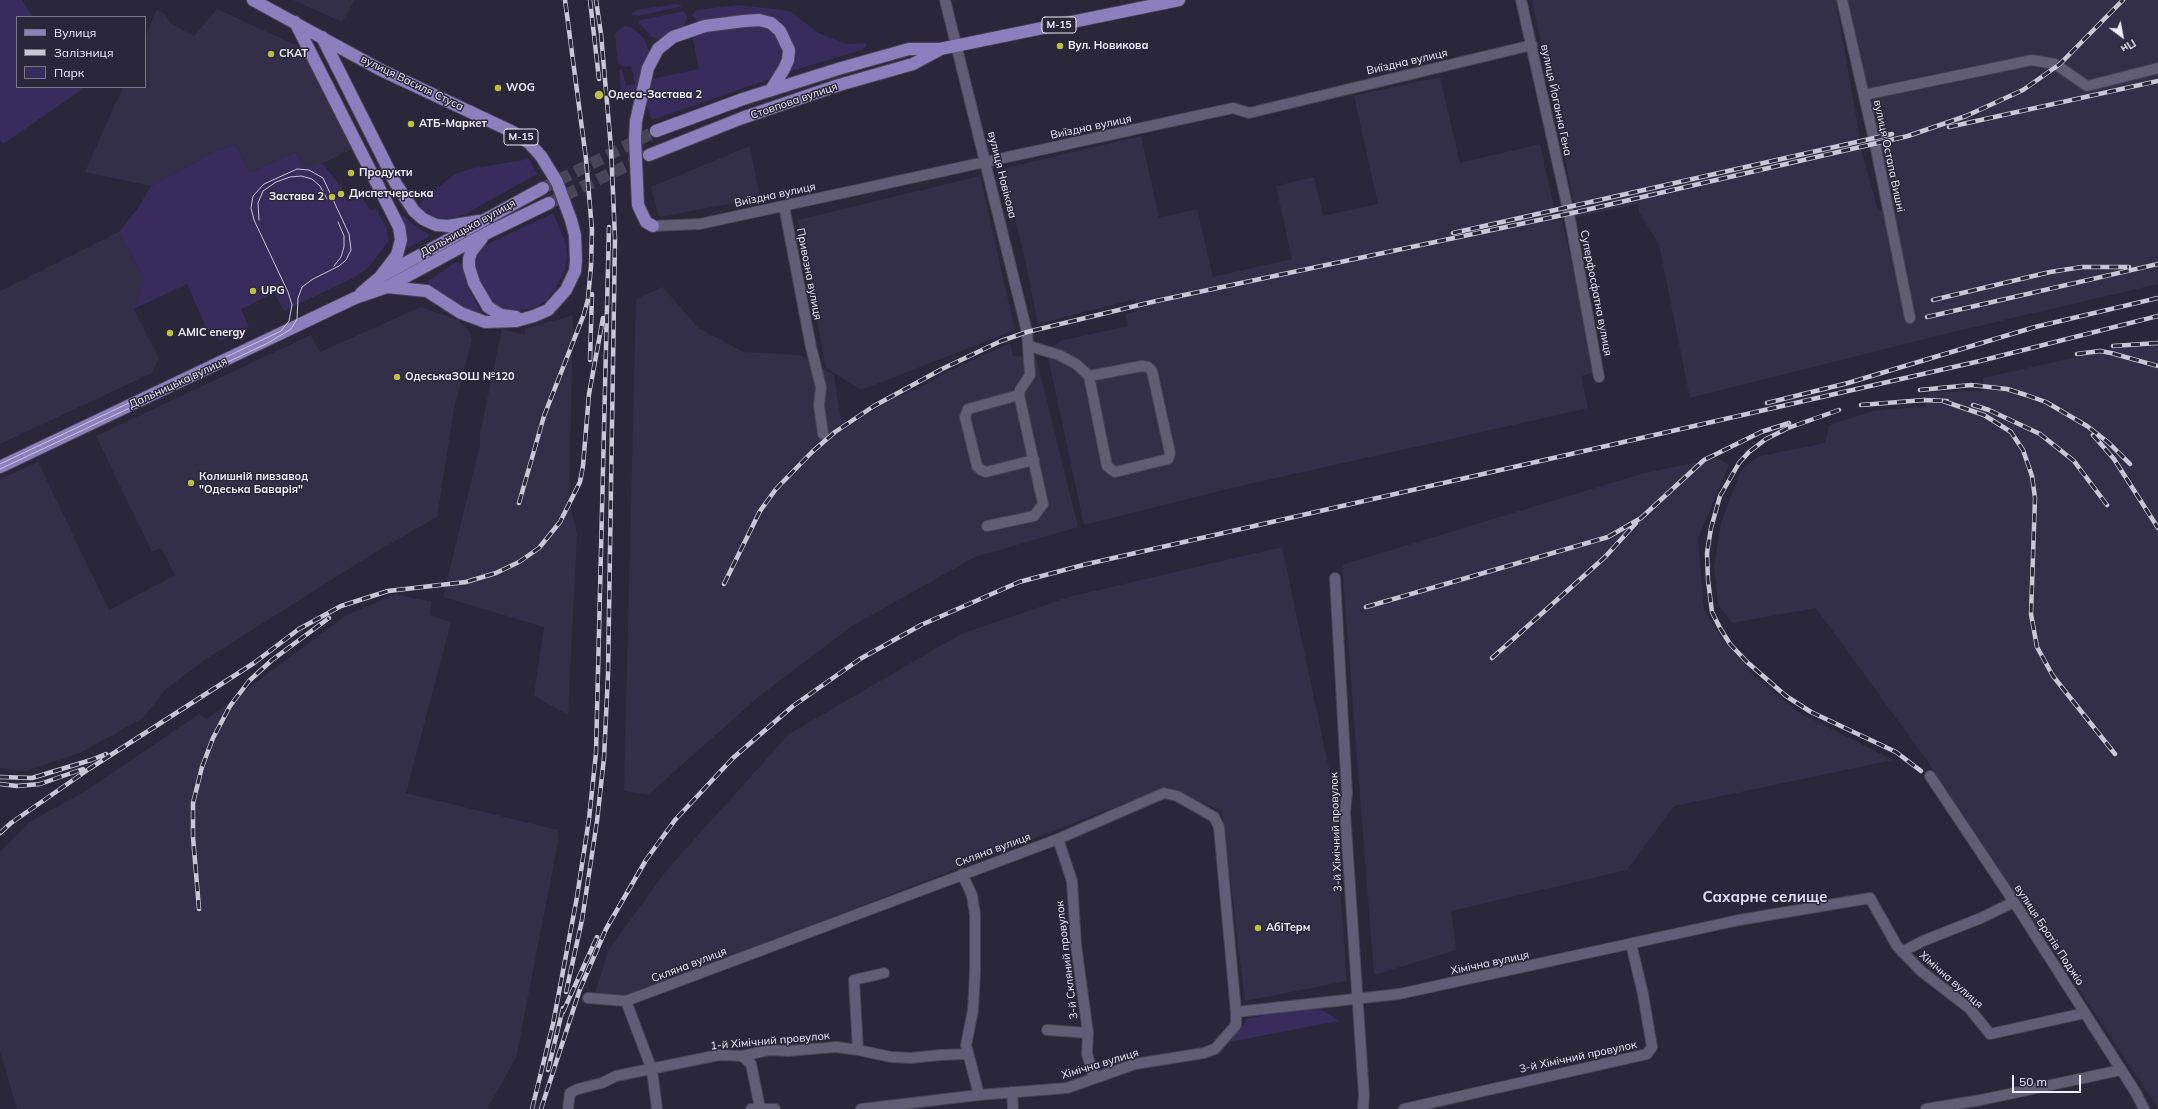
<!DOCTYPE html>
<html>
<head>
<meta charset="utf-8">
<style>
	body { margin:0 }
	#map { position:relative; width:2158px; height:1109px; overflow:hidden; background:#2a273a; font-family:Mulish,sans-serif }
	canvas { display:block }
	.legend { position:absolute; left:16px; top:16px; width:130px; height:72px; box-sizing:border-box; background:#2a273a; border:1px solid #797687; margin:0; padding:5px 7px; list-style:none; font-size:12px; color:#efedfb }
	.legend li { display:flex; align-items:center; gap:8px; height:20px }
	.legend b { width:20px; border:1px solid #797687 }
	.north { position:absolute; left:2102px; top:16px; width:40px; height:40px; -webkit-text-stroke:3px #2a273a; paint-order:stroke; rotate:148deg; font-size:11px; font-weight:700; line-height:16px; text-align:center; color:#efedfb }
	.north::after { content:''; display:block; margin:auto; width:14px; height:18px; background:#efedfb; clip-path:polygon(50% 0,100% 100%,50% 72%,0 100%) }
	.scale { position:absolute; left:2012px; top:1075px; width:69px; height:18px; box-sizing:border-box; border:2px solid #efedfb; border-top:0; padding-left:5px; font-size:12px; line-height:14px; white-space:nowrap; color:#efedfb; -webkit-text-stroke:3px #2a273a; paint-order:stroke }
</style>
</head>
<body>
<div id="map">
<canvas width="2158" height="1109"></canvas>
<ul class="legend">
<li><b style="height:5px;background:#8b7fbe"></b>Вулиця</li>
<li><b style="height:5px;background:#c9c7d6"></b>Залізниця</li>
<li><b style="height:11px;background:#372c5c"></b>Парк</li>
</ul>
<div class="north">Пн</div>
<div class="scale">50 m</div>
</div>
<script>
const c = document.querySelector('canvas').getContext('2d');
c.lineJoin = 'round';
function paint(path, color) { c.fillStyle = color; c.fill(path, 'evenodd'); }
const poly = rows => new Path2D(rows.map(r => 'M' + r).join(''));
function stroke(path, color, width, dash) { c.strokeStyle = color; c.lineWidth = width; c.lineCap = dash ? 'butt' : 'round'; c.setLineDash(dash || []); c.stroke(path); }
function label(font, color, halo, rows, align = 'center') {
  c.font = font + ' Mulish,sans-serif'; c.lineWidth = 3; c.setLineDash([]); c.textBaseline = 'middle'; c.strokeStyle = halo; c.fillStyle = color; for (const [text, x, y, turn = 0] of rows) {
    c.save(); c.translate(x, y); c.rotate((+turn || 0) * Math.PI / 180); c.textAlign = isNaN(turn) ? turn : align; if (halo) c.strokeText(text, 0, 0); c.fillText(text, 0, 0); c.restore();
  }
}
const built = poly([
	[293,0,355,0,342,22],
	[1532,0,1836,0,1863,157,1878,211,1894,208,1846,0,2158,0,2158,284,1936,336,1690,398,1659,244,1639,212,1638,204,1577,217],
	[217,9,304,49,352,149,315,167,302,165,296,152,250,173,235,144,216,151,151,186,85,172,123,87,145,87,145,37,157,10,165,14,170,23,194,36],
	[1440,77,1460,163,1540,144,1557,221,1562,220,1596,372,1581,376,1588,408,1223,490,1084,525,1047,352,1060,341,1128,326,1126,314,1137,311,1135,299,1038,324,1025,259,1002,169,1141,136,1159,218,1197,209,1213,277,1292,259,1276,186,1314,177,1323,216,1378,204,1354,96],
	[750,146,760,198,659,217,651,187],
	[980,176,1015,330,861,390,826,368,798,220],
	[119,232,145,279,134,309,159,358,152,373,0,444,0,291],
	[663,287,698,328,744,352,800,355,834,375,840,416,852,424,893,398,923,386,940,375,1010,343,1013,356,1036,357,1078,527,975,557,852,626,757,698,648,795,624,791,636,299],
	[421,307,458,320,468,330,472,339,454,408,437,517,374,553,206,659,165,690,143,718,80,753,26,771,0,768,0,479,38,462,109,610,175,575,161,548,152,552,96,436,311,335,320,352],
	[573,315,569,499,577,534,568,715,534,696,544,627,443,597,480,445,480,434,502,329,525,335,525,329],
	[2158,339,2158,1108,1926,759,1816,608,1732,623,1718,604,1714,566,1721,523,1741,470,1760,456,1825,443,1829,425,1873,411,1926,406,1928,392,1984,391,1983,378],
	[1717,458,1729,465,1698,538,1704,610,1725,642,1755,677,1800,713,1893,760,1674,806,1627,870,1451,911,1456,950,1374,975,1342,565,1641,474],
	[1282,547,1332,783,1347,981,1245,1001,1222,811,1166,787,628,997,594,996,609,949,666,871,789,734,961,634,1069,597],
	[396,594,432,602,429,615,451,622,406,793,558,830,558,842,516,1058,487,1109,17,1109,0,1051,0,852,31,821,84,792,199,714,207,719,345,616]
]);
const green = poly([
	[0,0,22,0,33,17,17,17,17,87,81,87,83,89,3,144,0,140],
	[675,4,683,6,638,16,632,15,632,13,637,10],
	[738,5,783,10,791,12,817,32,828,37,847,44,866,43,866,47,861,50,789,72,793,48,791,40,783,26,699,23,692,15,697,10],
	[684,11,687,17,684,27,660,39,652,37,638,22,641,20],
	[625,26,631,27,644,38,649,51,636,96,621,97,619,70,622,69,626,86,635,84,631,66,624,67,618,63,615,35,617,31],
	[752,26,767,29,773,33,780,44,781,51,779,65,770,79,652,120,646,104,652,79,699,69,692,36,729,28],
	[235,144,250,173,296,152,302,165,315,167,322,163,341,187,348,201,361,196,371,211,376,208,387,229,388,238,388,242,368,268,355,277,284,311,274,293,241,309,249,327,220,341,208,332,187,284,134,309,145,279,119,232,138,208,151,186,216,151],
	[529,159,537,174,464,215,446,219,437,218,429,215,419,207,423,199,455,174,469,169],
	[553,213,565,241,567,255,565,269,555,290,546,301,535,307,513,312,497,309,483,290,476,273,477,252,480,248],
	[404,215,415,226,429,234,428,237,408,248,406,247,406,232,400,218],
	[456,262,462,264,469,290,483,315,472,313,429,285,428,281],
	[1301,1009,1321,1009,1339,1021,1229,1042,1248,1019,1279,1011]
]);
const majorTunnel = poly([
	[543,188,656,131],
	[549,203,649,155]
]);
const minor = poly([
	[945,0,1027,332,1030,375,1020,390,1019,395,1043,504,1034,516,987,526],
	[1521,0,1569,214,1599,377],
	[1842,0,1875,144,1910,318],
	[1864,95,2032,60,2055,64,2087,86,2158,68],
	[784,206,811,347,821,387,819,405,823,434],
	[653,226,700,224,1233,108,1249,113,1532,45],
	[1029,346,1059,355,1076,364,1089,376,1142,366,1148,367,1152,371,1170,453,1168,459,1115,472,1107,466,1089,376],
	[1019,395,968,409,965,417,977,466,981,470,986,472,1034,460],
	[1335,578,1347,793,1345,812,1364,1095,1363,1109],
	[1930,776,2014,902,2136,1093,2144,1109],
	[1058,839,1072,881,1076,945,1088,1033,1087,1054,1094,1078],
	[962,874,972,895,975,914,975,972,973,1010,966,1045,979,1095],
	[1902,952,1923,941,1981,918,2014,902],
	[588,998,626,1001,1058,839,1164,793,1177,796,1214,817,1219,827,1236,1012],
	[626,1001,652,1070,657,1109],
	[1047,1030,1088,1033],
	[858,1050,854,980,884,973],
	[742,1056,751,1064,760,1108],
	[1012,1092,1013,1109],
	[568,1109,570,1093,578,1089,602,1083,616,1076,719,1055,742,1056,769,1050,788,1051,836,1047,858,1050,891,1057,911,1058,940,1055,968,1054],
	[751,1109,775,1109],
	[861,1109,979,1095,1067,1088,1135,1064,1204,1053,1215,1049,1236,1025,1236,1012,1399,994,1739,920,1870,898,1897,946,1921,971,1969,1008,1990,1034,2085,1013],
	[1404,1109,1647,1054,1652,1047,1643,994,1631,944],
	[1926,1109,1981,1100,2121,1070]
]);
const major = poly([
	[253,0,381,70,513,132,529,143,541,156,557,182,571,220,575,235,576,261,575,271,566,290,548,310,534,316,516,321,485,322,461,313,427,291,387,287],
	[295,22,399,227,401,240,397,255,380,277],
	[322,37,396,184,414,211,423,219,436,225,448,226,479,221],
	[656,131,743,99,838,69,909,49,940,49,1179,0],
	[649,155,742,118,839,85,913,64,939,50],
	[653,226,646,222,638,205,635,139,636,121,648,68,658,49,673,37,705,26,744,21,759,20,771,23,780,31,789,50,788,60,784,69,771,90],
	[482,238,471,252,469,259,469,267,474,283,488,307,501,315,516,317],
	[361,293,380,277,543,188],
	[0,467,355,298,387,287,485,234,549,203]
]);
const tram = poly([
	[259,220,258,203,263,191,276,182,290,177,301,176,312,179,320,186,327,199],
	[334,266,341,257,344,247,344,236,338,222],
	[0,464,281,331,289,321,292,305,288,292,254,220,251,208,253,196,264,184,297,169,309,170,323,178,349,234,351,250,346,260,339,266,313,279,302,287,298,298,297,319,291,329,268,343,0,469]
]);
const rail = poly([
	[590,0,599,79],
	[1949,127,2158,81],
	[1453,233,1892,134],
	[1933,300,2050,272,2082,267,2129,267],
	[1927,317,2158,264],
	[2113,346,2158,343],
	[2077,354,2100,351,2111,353,2158,366],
	[590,360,592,294],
	[1920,390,1971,385,2007,389,2026,395,2046,402,2087,426,2109,443,2130,464],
	[1943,401,1984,415,2011,432,2023,450,2032,476,2035,498,2031,614,2037,647,2053,676,2115,754],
	[1767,403,1848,383,2035,327,2158,298],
	[1861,405,1924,400,1947,401],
	[1973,405,1989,410,2040,434,2074,461,2107,505],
	[1839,410,1788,428,1766,439,1749,452,1739,463,1720,496,1711,528,1707,553,1708,580,1712,612,1720,628,1730,644,1747,662,1786,696,1811,712,1896,752,1921,771],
	[2093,435,2114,459,2158,528],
	[519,503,544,416,584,314,588,299,591,266,592,230,586,159,565,0],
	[724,584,760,511,776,489,812,452,835,432,874,406,942,369,1001,341,1027,332,1156,301,1577,212,1908,136,1966,116,2023,90,2060,64,2123,0],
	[1366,607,1608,537,1641,518,1704,460,1761,432,1789,423],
	[1492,658,1605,557,1636,523],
	[0,777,32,778,91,760,106,754],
	[0,784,17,786,40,784,83,769],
	[0,833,11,823,89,769,254,663,299,629,341,606,388,591,466,582,496,573,519,562,539,548,560,522,580,482,583,466,589,394,603,318],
	[199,909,193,837,193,803,202,767,213,738,230,706,249,681,272,660,329,618],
	[566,992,582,920,597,821,604,758,608,675,615,238,611,148,601,34,596,0],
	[563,1012,597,937],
	[548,1070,563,1008],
	[532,1109,553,1024,577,897,589,819,596,753,609,227],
	[541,1109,580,989,606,929,646,860,675,820,733,758,793,706,860,659,921,625,1019,582,1087,564,1980,361,2158,316]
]);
const markers = [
	[1060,46,4,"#bbc045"],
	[271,54,4,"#bbc045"],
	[498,88,4,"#bbc045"],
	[599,95,5,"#bbc045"],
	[411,124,4,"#bbc045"],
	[351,173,4,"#bbc045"],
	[341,194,4,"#bbc045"],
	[332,197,4,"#bbc045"],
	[253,291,4,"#bbc045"],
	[170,333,4,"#bbc045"],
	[397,377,4,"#bbc045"],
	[191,483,4,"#bbc045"],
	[1258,928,4,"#bbc045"]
];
const shields = [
	[1059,25,34],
	[521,137,34]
];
const shieldNames = [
	["М-15",1059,25],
	["М-15",521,137]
];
const poiNames = [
	["Вул. Новикова",1068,46],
	["СКАТ",279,54],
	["WOG",506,88],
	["Одеса-Застава 2",608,95],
	["АТБ-Маркет",419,124],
	["Продукти",359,173],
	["Диспетчерська",349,194],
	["Застава 2",324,197,"right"],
	["UPG",261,291],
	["AMIC energy",178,333],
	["ОдеськаЗОШ №120",405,377],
	["Колишній пивзавод",199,477],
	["\"Одеська Баварія\"",199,490],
	["АбіТерм",1266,928]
];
const streetNames = [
	["Виїздна вулиця",1407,62,-13],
	["вулиця Василя Стуса",412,83,26],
	["вулиця Йоганна Гена",1556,100,78],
	["Стовпова вулиця",794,101,-19],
	["Виїздна вулиця",1091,127,-12],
	["вулиця Остапа Вишні",1889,156,78],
	["вулиця Новікова",1002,175,76],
	["Виїздна вулиця",775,195,-12],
	["Дальницька вулиця",468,228,-29],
	["Привозна вулиця",809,274,79],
	["Суперфосфатна вулиця",1596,293,79],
	["Дальницька вулиця",178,383,-25],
	["3-й Хімічний провулок",1336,832,-92],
	["Скляна вулиця",993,850,-20],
	["вулиця Братів Поджіо",2049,935,57],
	["3-й Скляний провулок",1067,960,-97],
	["Хімічна вулиця",1490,963,-12],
	["Скляна вулиця",689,965,-21],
	["Хімічна вулиця",1951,980,41],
	["1-й Хімічний провулок",770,1041,-5],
	["3-й Хімічний провулок",1578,1057,-12],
	["Хімічна вулиця",1100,1064,-17]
];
const districtNames = [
	["Сахарне селище",1765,897]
];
paint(built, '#342f49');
paint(green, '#372c5c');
stroke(majorTunnel, '#484557', 12, [12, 6]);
stroke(minor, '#484455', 12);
stroke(major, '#484455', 14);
stroke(minor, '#615d74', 10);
stroke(major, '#8b7fbe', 12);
stroke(tram, '#c9c7d6', 1);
stroke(rail, '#c9c7d6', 4.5);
stroke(rail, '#2a273a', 3, [9]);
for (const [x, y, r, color] of markers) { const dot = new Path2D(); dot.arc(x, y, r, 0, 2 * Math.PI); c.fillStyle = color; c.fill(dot); stroke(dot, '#2a273a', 1.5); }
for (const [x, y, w] of shields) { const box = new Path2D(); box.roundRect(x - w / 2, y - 8, w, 16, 3); c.fillStyle = '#2a273a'; c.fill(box); stroke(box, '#efedfb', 1); }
label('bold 10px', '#efedfb', null, shieldNames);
label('bold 11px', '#efedfb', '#2a273a', poiNames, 'left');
label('11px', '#efedfb', '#2a273a', streetNames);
label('bold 15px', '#e1ddf8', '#2a273a', districtNames);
</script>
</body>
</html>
